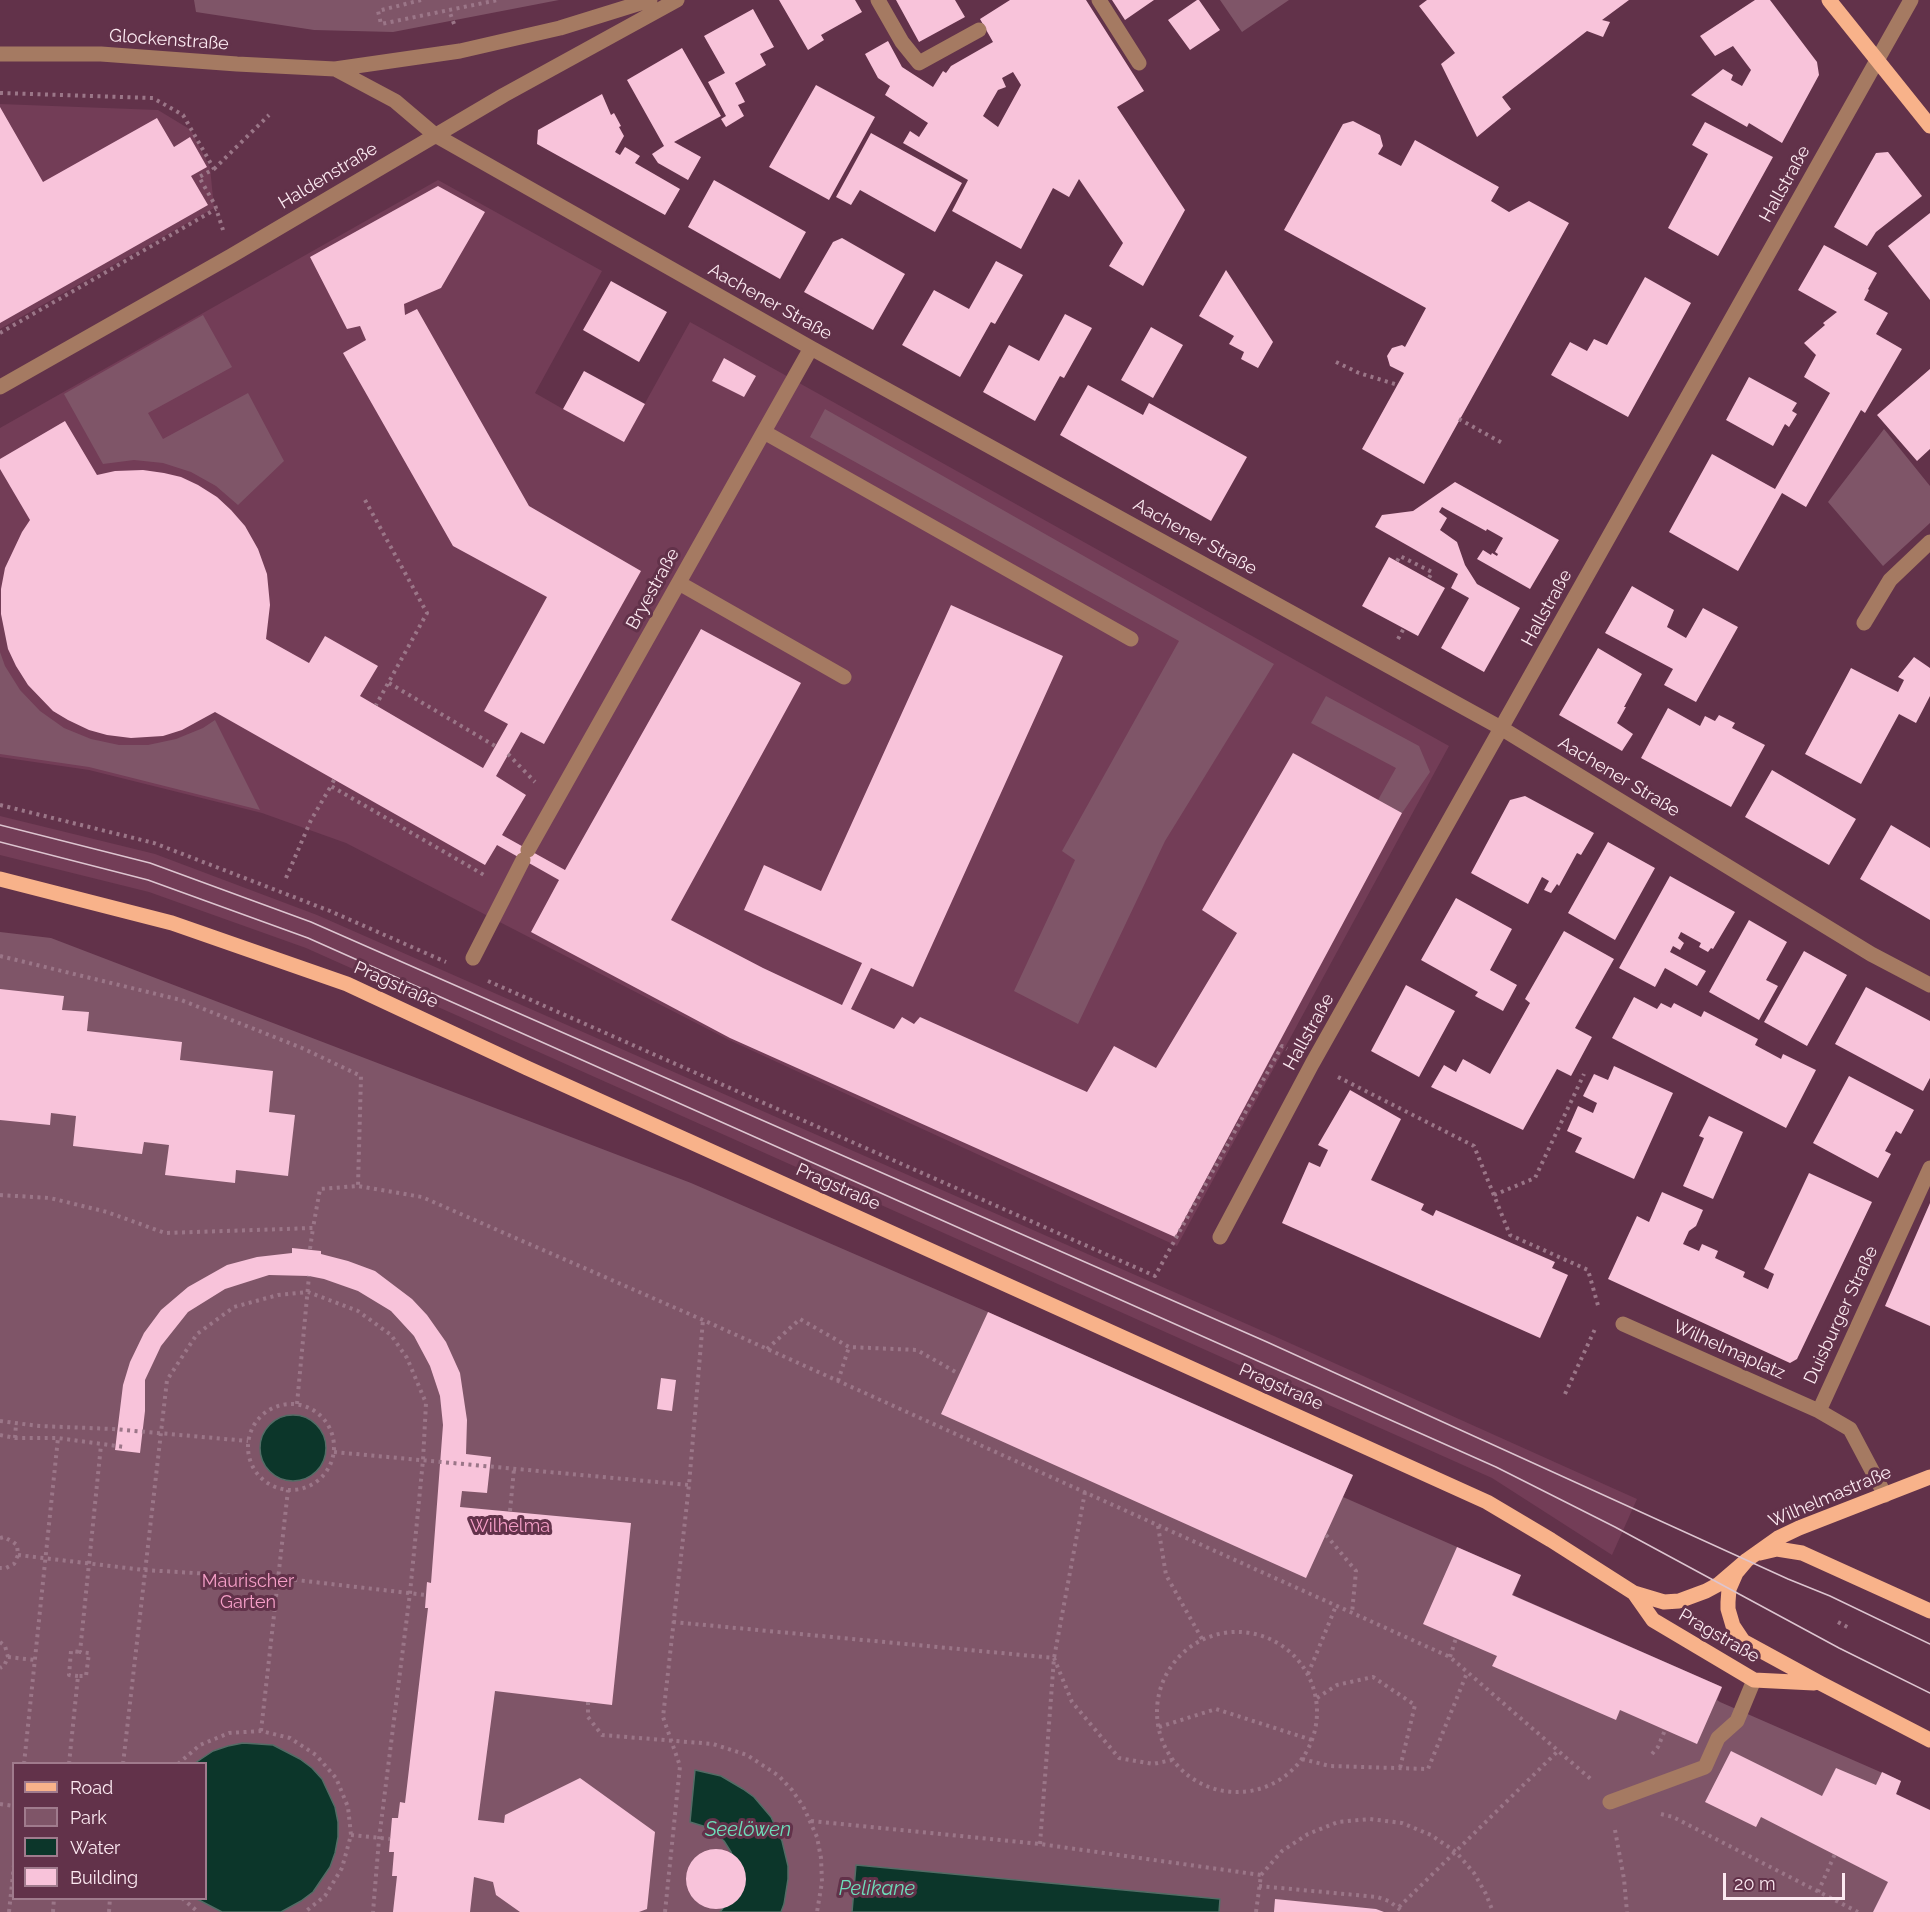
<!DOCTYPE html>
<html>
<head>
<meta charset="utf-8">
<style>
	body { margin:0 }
	#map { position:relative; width:1930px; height:1912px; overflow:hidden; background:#62324a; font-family:Raleway,sans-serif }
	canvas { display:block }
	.legend { position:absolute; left:12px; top:1762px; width:195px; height:138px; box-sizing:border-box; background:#62324a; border:2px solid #a07b8d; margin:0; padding:8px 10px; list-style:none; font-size:18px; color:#fce9f1 }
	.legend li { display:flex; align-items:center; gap:12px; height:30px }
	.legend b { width:30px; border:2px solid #a07b8d }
	.scale { position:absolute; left:1723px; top:1873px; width:122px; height:27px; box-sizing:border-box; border:3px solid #fce9f1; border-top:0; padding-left:8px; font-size:18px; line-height:21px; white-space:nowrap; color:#fce9f1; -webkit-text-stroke:4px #62324a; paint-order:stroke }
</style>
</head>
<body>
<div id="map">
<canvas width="1930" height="1912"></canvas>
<ul class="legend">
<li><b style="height:8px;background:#f8b28a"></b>Road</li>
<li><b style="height:16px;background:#7f5568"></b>Park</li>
<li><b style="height:16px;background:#0c362a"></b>Water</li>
<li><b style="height:16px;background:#f8c3da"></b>Building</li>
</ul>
<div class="scale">20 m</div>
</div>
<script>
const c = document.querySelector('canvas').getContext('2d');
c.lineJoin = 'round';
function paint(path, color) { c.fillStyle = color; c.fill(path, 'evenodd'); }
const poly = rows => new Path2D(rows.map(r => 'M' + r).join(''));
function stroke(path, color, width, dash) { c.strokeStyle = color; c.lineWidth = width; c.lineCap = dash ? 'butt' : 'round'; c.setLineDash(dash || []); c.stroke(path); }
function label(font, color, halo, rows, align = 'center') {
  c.font = font + ' Raleway,sans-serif'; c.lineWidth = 6; c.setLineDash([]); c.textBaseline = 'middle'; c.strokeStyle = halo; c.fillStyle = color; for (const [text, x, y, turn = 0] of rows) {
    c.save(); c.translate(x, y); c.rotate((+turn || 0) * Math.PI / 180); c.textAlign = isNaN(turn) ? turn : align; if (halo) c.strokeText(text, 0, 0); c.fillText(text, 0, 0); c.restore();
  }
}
const built = poly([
	[0,104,158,110,191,130,210,167,214,208,0,329],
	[438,180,602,271,535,393,563,409,624,441,690,322,1449,746,1177,1246,729,1040,346,843,262,813,89,770,0,757,0,428],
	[0,816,155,854,317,915,1274,1336,1637,1499,1612,1555,1492,1478,306,948,149,892,0,855]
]);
const green = poly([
	[194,0,559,0,393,32,314,30,196,12],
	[1220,0,1289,0,1242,32],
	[203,315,232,367,148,413,163,439,248,393,284,461,238,505,216,486,191,472,163,463,134,460,103,464,64,394],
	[825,409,1274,664,1165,841,1078,1024,1014,991,1075,860,1062,851,1179,641,810,437],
	[1884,429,1930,486,1930,523,1883,566,1828,502],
	[0,652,5,666,20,690,40,711,64,728,91,739,119,745,148,745,176,739,203,728,215,720,260,810,89,767,0,754],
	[1326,696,1419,746,1430,772,1402,813,1378,800,1396,768,1311,723],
	[0,932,51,938,691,1183,988,1312,1353,1475,1343,1497,1521,1575,1513,1595,1722,1687,1717,1700,1720,1702,1901,1781,1896,1795,1930,1912,0,1912],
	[14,1764,206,1764,206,1898,14,1898]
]);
const water = poly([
	'260 1448a33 33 0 1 1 66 0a33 33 0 1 1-66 0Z',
	[243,1743,273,1745,300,1759,312,1768,322,1779,335,1807,338,1822,338,1837,335,1853,330,1867,313,1892,301,1901,281,1912,222,1912,197,1899,206,1898,206,1764,195,1763,213,1751,228,1746,243,1743],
	[695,1770,721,1776,743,1789,754,1797,771,1817,782,1841,788,1866,788,1879,784,1904,781,1912,720,1912,731,1898,734,1889,736,1877,735,1864,731,1852,724,1841,714,1832,703,1826,690,1822,695,1770],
	[856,1865,1220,1899,1219,1912,852,1912,856,1865]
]);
const building = poly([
	[779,0,855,0,862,12,821,35,824,40,808,50],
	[896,0,955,0,965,17,919,42],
	[1010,0,1086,0,1144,91,1117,107,1185,210,1143,286,1109,266,1123,243,1079,179,1069,197,1053,188,1021,249,952,211,968,180,903,143,910,131,919,137,928,123,885,95,890,86,878,78,865,54,888,41,902,67,933,87,943,71,946,73,951,66,993,42,980,19],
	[1013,72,1021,85,998,127,983,116,998,90,1006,87,1002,78],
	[1112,0,1154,0,1125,20],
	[1197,0,1199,0,1220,30,1190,50,1168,20],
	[1427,0,1629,0,1602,20,1610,22,1603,37,1587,31,1502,97,1511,109,1477,137,1441,64,1455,53,1419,6],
	[1755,0,1770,0,1817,62,1819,75,1782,143,1749,123,1747,127,1691,95,1723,69,1733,75,1731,80,1742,86,1751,70,1733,46,1715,56,1700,36],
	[753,9,774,47,760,54,766,65,735,83,745,102,738,105,744,116,726,127,721,119,726,116,708,82,725,73,704,36],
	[682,48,721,116,674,142,701,157,688,180,658,163,652,154,664,146,627,80],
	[816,85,875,117,829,200,769,167],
	[602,94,611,115,614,113,621,126,619,127,624,136,615,152,620,155,625,147,640,156,635,163,680,189,665,215,537,144,538,130],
	[0,107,43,182,157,118,174,147,190,137,207,167,191,176,208,205,0,323],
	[1353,121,1380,135,1383,146,1378,154,1401,166,1415,140,1499,187,1491,201,1509,212,1529,201,1569,223,1424,484,1362,449,1404,373,1390,366,1387,356,1392,348,1402,345,1405,347,1426,308,1284,230,1343,124],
	[1705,122,1773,157,1718,256,1668,228,1708,154,1692,145],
	[871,133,962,183,935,232,860,190,851,205,836,197],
	[1888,152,1922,196,1876,232,1867,246,1834,227,1876,153],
	[714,180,806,232,780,279,688,227],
	[438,186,485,212,441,288,404,304,405,315,417,309,529,506,641,571,544,744,521,732,496,776,526,795,502,835,565,870,701,629,801,683,671,920,763,968,842,1005,862,963,744,910,764,865,821,891,951,605,1063,656,913,987,871,968,851,1009,894,1029,902,1017,914,1024,920,1017,1087,1092,1114,1046,1156,1068,1237,933,1202,910,1293,753,1402,813,1175,1237,730,1038,531,932,559,880,497,845,485,865,215,712,182,730,163,736,131,738,107,735,89,730,68,720,53,711,28,685,16,666,8,649,1,614,1,589,5,568,22,532,30,520,0,469,0,459,65,421,97,475,115,471,143,470,164,473,181,477,198,485,217,497,231,510,245,526,258,549,267,574,270,605,266,639,309,663,325,636,378,666,360,696,483,768,508,724,484,711,547,597,453,546,343,353,366,340,360,326,347,329,310,257],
	[1930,213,1930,300,1888,246],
	[842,238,905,274,873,330,804,292,833,242],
	[1824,245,1877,273,1868,289,1869,290,1864,300,1888,313,1876,334,1902,349,1865,413,1861,410,1806,507,1782,493,1738,571,1669,532,1712,454,1775,489,1830,393,1804,377,1816,355,1804,343,1825,325,1823,323,1837,312,1798,290],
	[996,261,1023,275,995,324,991,322,960,377,902,345,934,290,969,309],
	[1226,270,1273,342,1258,368,1241,359,1244,352,1229,344,1234,336,1199,316],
	[1645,277,1691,303,1628,417,1551,375,1570,342,1587,351,1594,339,1607,345],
	[611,281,667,312,639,362,583,330],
	[1065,314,1092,328,1064,378,1060,376,1035,421,983,392,1009,345,1039,361],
	[1151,327,1183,345,1153,398,1121,380],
	[724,358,756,376,744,397,712,381],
	[1930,369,1930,449,1917,461,1877,415],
	[584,371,645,404,624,442,563,409],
	[1749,377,1797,403,1792,411,1797,414,1789,427,1785,424,1773,446,1726,420],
	[1088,385,1143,415,1149,403,1247,457,1211,521,1060,435],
	[1455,482,1559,540,1530,589,1477,559,1483,550,1491,555,1492,553,1497,556,1498,554,1495,552,1503,538,1487,529,1486,531,1442,507,1439,512,1447,518,1440,530,1457,542,1465,565,1477,584,1520,608,1484,672,1441,648,1469,598,1451,588,1458,574,1375,527,1382,515,1413,511],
	[1389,557,1445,588,1418,636,1362,606],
	[1632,586,1674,610,1667,627,1686,638,1703,608,1738,627,1696,702,1664,685,1673,669,1605,633],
	[1598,648,1642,674,1624,707,1626,707,1617,723,1633,734,1622,751,1559,715],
	[1914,657,1930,668,1930,696,1916,723,1899,714,1861,784,1805,754,1851,668,1898,692,1904,680,1898,677],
	[1668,708,1700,726,1705,716,1715,721,1719,715,1735,723,1732,728,1765,745,1731,807,1641,758],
	[1772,770,1856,819,1829,865,1745,817],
	[1525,796,1594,833,1581,855,1577,853,1559,886,1557,884,1551,893,1544,890,1549,881,1542,877,1528,904,1471,873,1510,800],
	[1891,825,1930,848,1930,920,1860,879],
	[1608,842,1655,868,1615,940,1568,913],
	[1670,876,1735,912,1713,949,1711,948,1708,952,1699,947,1701,943,1681,932,1678,938,1684,943,1680,950,1673,946,1670,952,1706,971,1697,986,1665,968,1655,987,1619,968],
	[1456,898,1512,929,1490,970,1517,985,1503,1011,1475,996,1478,992,1421,960],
	[1749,920,1787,942,1766,980,1778,986,1759,1020,1709,992],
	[1564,931,1614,959,1575,1028,1592,1037,1571,1076,1557,1069,1523,1130,1431,1087,1444,1065,1456,1072,1463,1059,1490,1074,1530,1003,1525,999],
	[1804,951,1847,975,1807,1046,1764,1022],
	[1406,985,1455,1011,1419,1077,1371,1051],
	[1866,987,1930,1021,1930,1078,1923,1091,1835,1044],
	[0,989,64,996,62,1010,89,1012,87,1031,182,1042,180,1060,273,1071,269,1112,295,1115,288,1176,236,1170,235,1183,165,1175,169,1145,144,1142,142,1154,73,1146,76,1116,51,1113,50,1125,0,1120],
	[1634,997,1657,1009,1661,1003,1671,1008,1674,1003,1701,1017,1704,1011,1758,1039,1755,1045,1781,1059,1783,1054,1816,1070,1786,1128,1612,1038],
	[1614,1066,1673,1093,1634,1179,1575,1152,1582,1138,1567,1131,1578,1106,1593,1113,1597,1103,1583,1096,1594,1074,1608,1080],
	[1849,1076,1914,1110,1901,1134,1896,1131,1885,1151,1891,1154,1878,1178,1813,1143],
	[1350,1090,1401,1119,1371,1180,1424,1204,1421,1210,1433,1216,1436,1210,1555,1262,1552,1268,1568,1275,1540,1338,1282,1223,1309,1162,1320,1167,1328,1150,1318,1145],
	[1709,1116,1743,1132,1713,1199,1683,1186,1704,1138,1699,1136],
	[1809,1173,1872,1202,1797,1359,1790,1363,1608,1279,1637,1216,1649,1222,1662,1192,1703,1210,1696,1226,1689,1231,1683,1244,1699,1251,1702,1244,1718,1251,1715,1258,1745,1272,1743,1277,1768,1289,1774,1274,1764,1269],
	[1930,1203,1930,1326,1885,1306],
	[292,1248,321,1251,321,1254,348,1261,375,1271,412,1299,427,1315,446,1342,460,1373,467,1420,466,1454,491,1457,487,1493,462,1491,460,1507,631,1523,612,1705,495,1691,478,1820,504,1823,505,1815,580,1778,655,1832,647,1909,639,1912,520,1912,496,1895,493,1882,474,1877,470,1912,393,1912,397,1876,392,1876,394,1852,389,1852,392,1818,398,1818,400,1802,405,1803,428,1608,425,1608,427,1582,431,1583,443,1425,440,1396,430,1366,414,1336,391,1311,358,1291,324,1279,309,1276,269,1275,225,1289,188,1312,161,1346,145,1380,145,1411,140,1453,115,1450,123,1385,130,1362,144,1333,161,1310,188,1287,227,1265,257,1257,292,1253],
	[988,1312,1353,1475,1306,1578,941,1414],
	[661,1378,676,1380,672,1411,657,1409],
	[1457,1547,1521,1575,1512,1595,1722,1687,1697,1744,1620,1710,1616,1720,1492,1666,1497,1656,1423,1624],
	[1731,1751,1822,1796,1836,1768,1876,1785,1882,1772,1901,1781,1896,1794,1930,1810,1930,1912,1873,1912,1888,1882,1761,1817,1756,1827,1705,1802],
	'686 1879a30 30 0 1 1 60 0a30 30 0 1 1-60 0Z',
	[1275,1899,1376,1909,1384,1912,1274,1912]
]);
const path = poly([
	[421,0,378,11,381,24,449,10],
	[454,24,449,10,498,0],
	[0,93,153,98,183,115,214,169,199,177,215,205,223,230],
	[214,169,269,115],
	[0,333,216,209],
	[1336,362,1359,373,1398,385],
	[1459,419,1504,444],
	[365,500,427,613,376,705],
	[1397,561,1400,556,1432,572,1429,578],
	[1398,639,1404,628],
	[389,683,495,746],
	[508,754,535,782],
	[334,780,331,786,484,875],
	[0,805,154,843,330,911,446,962],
	[286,878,311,820,331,786],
	[0,956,181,1000,302,1048,361,1076,358,1186],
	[488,981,1155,1276,1282,1046,1287,1049],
	[1338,1077,1474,1146,1510,1235,1588,1270,1599,1309],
	[0,1195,50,1198,107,1212,165,1233,313,1228,320,1189,358,1186,422,1197,703,1320,1450,1657,1593,1781],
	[1494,1195,1535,1178,1584,1074],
	[310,1249,313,1228],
	[767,1349,800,1319,849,1347,917,1350,959,1374],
	[838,1381,849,1347],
	[1565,1394,1595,1329],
	[297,1404,309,1276],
	'248 1447a43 43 0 1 1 86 0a43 43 0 1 1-86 0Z',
	[0,1421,39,1426,113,1429,248,1441],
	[0,1435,15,1438,58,1438,124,1447],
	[15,1438,16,1424],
	[334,1452,689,1485],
	[510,1511,514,1469],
	[1158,1526,1166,1575,1202,1639],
	[1326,1535,1356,1571,1352,1613],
	[0,1538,4,1537,13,1542,17,1545,18,1555,14,1564,6,1568,0,1568],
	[18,1555,144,1570,279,1578,426,1595],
	[673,1622,1054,1658,1072,1702,1119,1758,1153,1764,1172,1760],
	[1838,1622,1851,1629],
	'1157 1712a80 80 0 1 1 160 0a80 80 0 1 1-160 0Z',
	[0,1642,5,1646,8,1657,4,1666,0,1668],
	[8,1657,35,1660],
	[1450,1657,1456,1638],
	[1308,1674,1336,1606],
	[78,1676,69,1675,71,1651,80,1652],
	[1317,1698,1337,1685,1373,1677,1415,1705,1400,1768],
	[588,1702,588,1717,602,1735,713,1744,747,1755,779,1776,792,1790,803,1806,817,1837,821,1858,822,1882,817,1912],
	[1159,1727,1216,1709,1312,1740],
	[261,1731,288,1490],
	[1652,1754,1658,1747,1665,1730],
	[1302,1759,1330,1766,1428,1769,1467,1673],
	[24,1764,58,1438],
	[69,1764,78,1676,86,1676,89,1653,80,1652,101,1445],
	[123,1764,167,1380,197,1334,234,1307,278,1295,308,1292,358,1311,391,1335,407,1358,426,1403,423,1460,410,1593,379,1839,373,1912],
	[178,1764,200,1745,229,1733,261,1731,290,1738,316,1755,336,1778,348,1807,351,1835,342,1868,325,1896,305,1912],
	[0,1804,14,1806],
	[1661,1814,1673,1817,1858,1912],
	[811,1821,1040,1844,1261,1875],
	[1615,1830,1624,1879,1627,1912],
	[351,1835,390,1839],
	[1040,1844,1054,1658,1085,1492],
	[1259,1886,1377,1897,1389,1901,1403,1912],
	[1818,1892,1835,1854],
	[182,1898,198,1912],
	[1399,1907,1558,1751],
	[9,1912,14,1865],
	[53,1912,54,1898],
	[109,1912,110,1898],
	[665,1912,680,1766,663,1717,689,1485,703,1320],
	[1256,1912,1261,1875,1282,1851,1308,1834,1338,1822,1370,1819,1402,1823,1431,1835,1456,1852,1474,1873,1486,1894,1493,1912]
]);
const minor = poly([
	[878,0,902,42,919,63,979,30],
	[1099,0,1139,63],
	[0,54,101,54,237,64,335,69,460,51,560,28,650,0],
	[335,69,395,101,435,135,811,348,1501,728,1871,954,1930,985],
	[0,387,231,256,504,95,677,0],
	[764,432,1131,639],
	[679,583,844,677],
	[1864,623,1890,580,1930,542],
	[528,850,811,348],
	[473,958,523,860],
	[1220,1237,1312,1064,1911,0],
	[1623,1324,1819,1411,1850,1429,1885,1495],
	[1819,1411,1930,1168],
	[1610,1802,1705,1767,1718,1738,1737,1721,1754,1680]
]);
const major = poly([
	[1829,0,1930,126],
	[0,879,172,923,347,984,527,1068,1487,1502,1551,1540,1634,1593,1664,1602,1679,1601,1706,1591,1719,1584,1747,1560],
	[1930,1477,1799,1528,1778,1538,1747,1560,1736,1573,1729,1589,1728,1602,1728,1609,1733,1626,1743,1641,1820,1683,1930,1740],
	[1760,1553,1777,1549,1802,1553,1930,1611],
	[1634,1593,1653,1620,1754,1680,1814,1683]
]);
const tram = poly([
	[0,825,150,863,311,922,1267,1342,1788,1579,1830,1596,1930,1644],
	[0,842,148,880,308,938,1496,1467,1615,1527,1839,1648,1930,1693]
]);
const streetNames = [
	["Glockenstraße",169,40,4],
	["Haldenstraße",328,176,-31],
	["Hallstraße",1785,184,-61],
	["Aachener Straße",770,302,29],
	["Aachener Straße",1195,537,29],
	["Bryestraße",653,589,-61],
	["Hallstraße",1547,608,-61],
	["Aachener Straße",1619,777,31],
	["Pragstraße",396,985,24],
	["Hallstraße",1309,1032,-61],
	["Pragstraße",838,1187,24],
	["Duisburger Straße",1841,1315,-65],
	["Wilhelmaplatz",1729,1350,24],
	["Pragstraße",1281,1387,24],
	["Wilhelmastraße",1830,1497,-23],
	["Pragstraße",1719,1636,30]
];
const parkNames = [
	["Wilhelma",510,1527],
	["Maurischer",248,1582],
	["Garten",248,1603]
];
const waterNames = [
	["Seelöwen",748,1830],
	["Pelikane",877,1889]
];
paint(built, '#733d57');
paint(green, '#7f5568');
paint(water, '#0c362a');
stroke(water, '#546c66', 1.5);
paint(building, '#f8c3da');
stroke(path, '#9b7688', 4, [3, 4.5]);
stroke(minor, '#a57a62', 15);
stroke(major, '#f8b28a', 15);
stroke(tram, '#ddc5d0', 1.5);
label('18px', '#fce9f1', '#62324a', streetNames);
label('18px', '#f69fc8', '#62324a', parkNames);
label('italic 20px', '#6eddba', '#62324a', waterNames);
</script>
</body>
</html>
